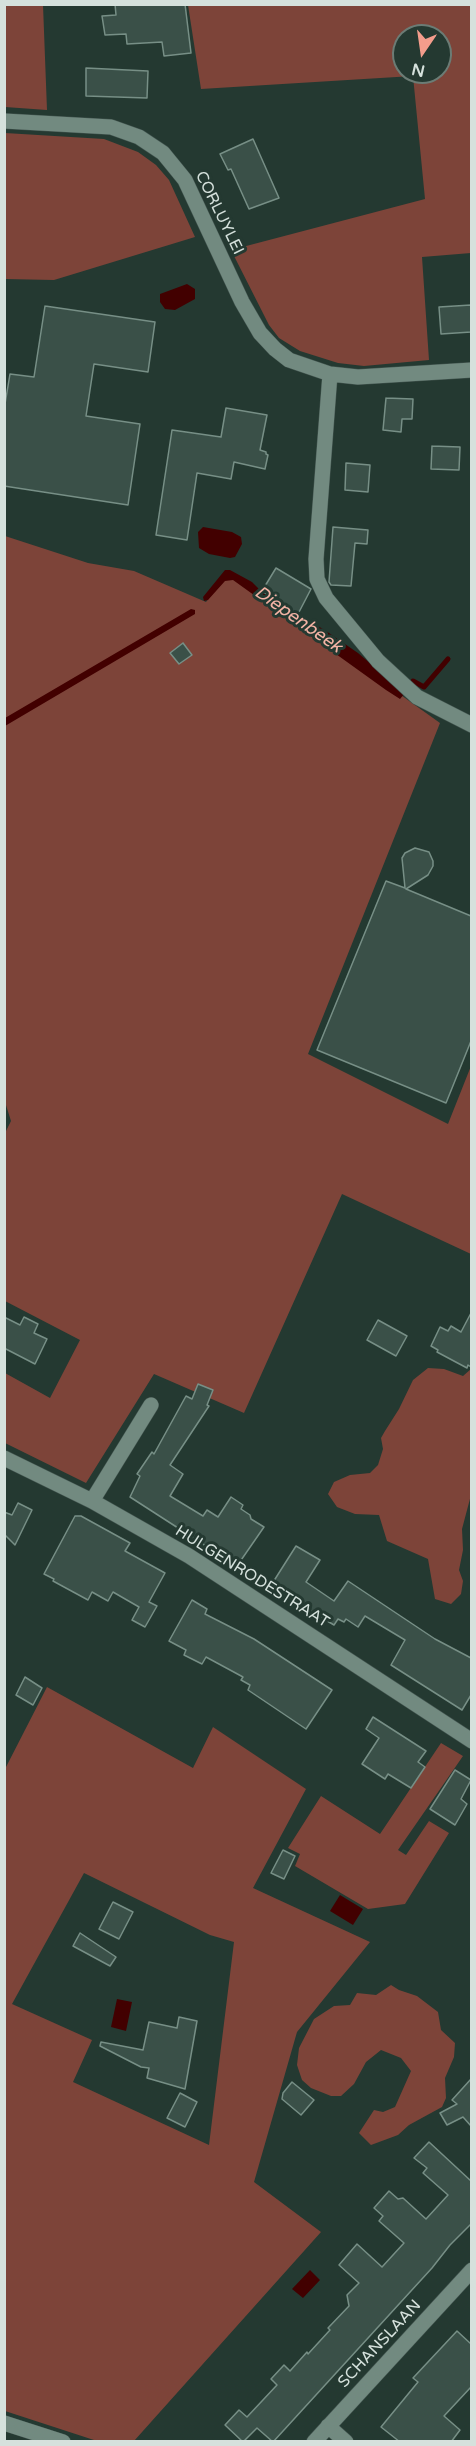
<!DOCTYPE html>
<html>
<head>
<meta charset="utf-8">
<style>
	body { margin:0 }
	#map { position:relative; width:476px; height:2446px; overflow:hidden; background:#243931; font-family:"Varela Round",sans-serif }
	canvas { display:block }
	.frame { position:absolute; inset:0; border:6px solid #d5e1dc; pointer-events:none }
	.north { position:absolute; left:392px; top:24px; width:60px; height:60px; box-sizing:border-box; background:#243931; border:2px solid #6b7c75; border-radius:50%; rotate:193deg; font-size:16px; font-weight:700; line-height:24px; text-align:center; color:#d5e1dc }
	.north::after { content:''; display:block; margin:auto; width:21px; height:27px; background:#f49d8c; clip-path:polygon(50% 0,100% 100%,50% 72%,0 100%) }
</style>
</head>
<body>
<div id="map">
<canvas width="476" height="2446"></canvas>
<div class="frame"></div>
<div class="north">N</div>
</div>
<script>
const c = document.querySelector('canvas').getContext('2d');
c.lineJoin = 'round';
function paint(path, color) { c.fillStyle = color; c.fill(path, 'evenodd'); }
const poly = rows => new Path2D(rows.map(r => 'M' + r).join(''));
function stroke(path, color, width, dash) { c.strokeStyle = color; c.lineWidth = width; c.lineCap = dash ? 'butt' : 'round'; c.setLineDash(dash || []); c.stroke(path); }
function label(font, color, halo, rows, align = 'center') {
  c.font = font + ' "Varela Round",sans-serif'; c.lineWidth = 6; c.setLineDash([]); c.textBaseline = 'middle'; c.strokeStyle = halo; c.fillStyle = color; for (const [text, x, y, turn = 0] of rows) {
    c.save(); c.translate(x, y); c.rotate((+turn || 0) * Math.PI / 180); c.textAlign = isNaN(turn) ? turn : align; if (halo) c.strokeText(text, 0, 0); c.fillText(text, 0, 0); c.restore();
  }
}
const green = poly([
	[5,4,43,5,47,110,5,107],
	[188,5,471,5,471,253,422,257,429,360,364,366,338,363,300,351,279,338,269,325,231,250,425,199,413,76,201,89],
	[404,36,440,36,440,72,404,72],
	[5,133,104,139,138,152,156,165,169,180,195,237,54,280,5,279],
	[5,536,88,563,134,571,206,602,229,572,440,723,308,1054,448,1124,471,1066,471,1254,342,1194,244,1413,154,1374,86,1483,5,1443,5,1373,50,1398,80,1340,5,1301,4,1135,11,1121,5,1102],
	[428,1368,444,1369,463,1376,471,1369,471,1495,462,1529,463,1550,459,1570,463,1581,461,1594,451,1604,435,1599,428,1559,387,1541,379,1515,355,1514,337,1507,328,1494,334,1482,350,1475,370,1473,378,1465,383,1449,381,1438,385,1431,399,1409,413,1380],
	[47,1687,193,1768,213,1727,306,1789,253,1888,370,1942,297,2032,254,2182,321,2232,134,2441,97,2441,5,2411,5,1769],
	[84,1873,210,1935,234,1942,209,2145,73,2082,92,2040,12,2004],
	[441,1743,463,1756,398,1850,406,1855,429,1821,449,1833,405,1904,368,1909,295,1866,300,1854,288,1848,321,1796,380,1834],
	[391,1985,399,1990,417,1996,438,2012,441,2030,455,2043,454,2057,445,2078,446,2098,442,2107,409,2125,398,2135,371,2145,359,2133,374,2110,383,2112,395,2107,411,2071,401,2058,381,2050,366,2062,354,2084,341,2096,331,2096,311,2088,302,2080,297,2065,299,2048,314,2019,334,2006,350,2005,357,1993,376,1995]
]);
const water = poly([
	[187,284,195,289,195,299,175,310,165,309,160,302,160,294],
	[203,527,232,532,241,537,242,544,235,557,230,558,209,554,199,548,198,532],
	[225,570,230,570,252,582,261,591,326,631,358,653,405,693,400,699,386,690,233,580,225,581,208,600,204,601,203,597],
	[191,609,195,610,195,614,5,726,5,718],
	[340,1895,363,1909,353,1925,330,1911],
	[117,1999,132,2002,126,2031,111,2027],
	[310,2270,320,2280,303,2298,292,2289]
]);
const stream = poly([
	[413,681,424,687,448,659]
]);
const building = poly([
	[115,4,185,4,191,53,164,56,162,42,127,44,126,34,105,35,102,16,116,15,115,4],
	[86,68,148,71,147,98,86,96,86,68],
	[253,139,279,198,249,209,231,169,228,170,220,154,253,139],
	[471,305,471,332,441,334,439,307,471,305],
	[45,306,155,322,148,372,94,364,86,416,140,424,128,505,4,486,4,410,10,374,34,377,45,306],
	[386,398,413,399,412,419,402,419,401,432,383,430,386,398],
	[226,408,267,415,260,450,266,452,266,454,268,455,265,469,234,462,231,479,197,473,187,540,156,535,172,430,221,437,226,408],
	[432,446,460,447,459,470,431,469,432,446],
	[346,463,370,465,368,492,345,490,346,463],
	[333,527,368,530,367,544,355,543,351,586,331,585,329,582,333,527],
	[276,568,311,589,298,614,262,591,276,568],
	[183,643,192,655,179,664,170,653,183,643],
	[415,848,429,852,433,861,433,866,428,875,406,889,471,916,471,1041,446,1103,317,1050,386,881,405,888,402,858,405,853,415,848],
	[471,1313,471,1367,468,1365,467,1368,437,1352,438,1350,431,1346,440,1327,448,1331,451,1326,461,1332,471,1313],
	[4,1317,20,1325,24,1317,38,1324,34,1333,47,1339,35,1364,4,1348,4,1317],
	[378,1320,407,1336,396,1356,367,1340,378,1320],
	[198,1384,213,1390,207,1405,209,1406,170,1465,183,1474,170,1496,203,1516,207,1510,218,1517,231,1497,243,1505,241,1509,250,1515,251,1519,264,1527,237,1566,130,1497,140,1476,137,1474,152,1452,154,1454,186,1396,192,1399,198,1384],
	[18,1503,32,1510,15,1545,4,1534,4,1512,12,1515,18,1503],
	[75,1516,81,1516,130,1543,125,1551,165,1573,149,1602,157,1606,145,1627,132,1620,139,1607,113,1592,108,1601,92,1592,88,1600,53,1581,54,1579,44,1574,75,1516],
	[296,1546,320,1560,306,1582,334,1601,348,1581,435,1639,471,1658,471,1695,462,1710,391,1665,405,1640,365,1616,358,1627,346,1619,344,1622,338,1619,334,1625,270,1587,296,1546],
	[192,1600,207,1609,205,1614,254,1639,332,1690,306,1729,248,1690,250,1685,241,1680,243,1677,206,1657,202,1664,184,1655,186,1650,169,1641,192,1600],
	[25,1677,42,1688,33,1705,16,1695,25,1677],
	[373,1717,426,1751,418,1762,425,1767,411,1788,388,1774,385,1779,362,1764,379,1738,366,1729,373,1717],
	[455,1770,471,1780,461,1799,467,1804,455,1825,430,1809,455,1770],
	[283,1850,295,1856,284,1879,271,1873,283,1850],
	[113,1902,133,1912,119,1939,99,1929,113,1902],
	[80,1933,116,1957,110,1966,73,1946,80,1933],
	[179,2017,197,2021,185,2089,147,2078,149,2068,141,2067,100,2046,101,2042,143,2050,149,2022,177,2028,179,2017],
	[471,2079,471,2126,463,2117,447,2125,440,2113,457,2104,452,2100,471,2079],
	[292,2082,314,2100,301,2115,282,2099,283,2093,292,2082],
	[180,2093,197,2102,185,2127,167,2118,180,2093],
	[429,2142,471,2181,471,2224,450,2245,432,2268,273,2442,257,2428,243,2442,225,2425,239,2410,247,2417,277,2385,271,2379,284,2365,290,2371,307,2352,308,2354,330,2330,328,2328,349,2306,347,2295,359,2283,339,2265,357,2244,382,2267,404,2243,379,2221,383,2216,374,2208,389,2191,398,2199,403,2198,426,2219,448,2195,423,2173,427,2168,414,2158,429,2142],
	[457,2331,471,2344,471,2387,444,2416,460,2430,451,2442,400,2442,381,2427,418,2382,413,2378,457,2331]
]);
const minor = poly([
	[4,121,111,127,139,137,163,153,185,180,242,302,260,333,275,349,289,360,330,374,358,377,472,370],
	[330,374,316,559,317,579,326,598,378,661,417,697,472,725],
	[4,1458,92,1501,189,1556,472,1741],
	[92,1501,151,1405],
	[4,2423,63,2442],
	[328,2426,346,2442],
	[314,2442,472,2270]
]);
const streetNames = [
	["CORLUYLEI",219,213,64],
	["HULGENRODESTRAAT",252,1577,32],
	["SCHANSLAAN",380,2344,-47]
];
const waterNames = [
	["Diepenbeek",298,620,35]
];
paint(green, '#7d4439');
paint(water, '#420000');
stroke(stream, '#420000', 5);
paint(building, '#3a5048');
stroke(building, '#778f86', 1.5);
stroke(minor, '#445650', 16);
stroke(minor, '#728a80', 15);
label('16px', '#d5e1dc', '#243931', streetNames);
label('italic 18px', '#f3b3a5', '#243931', waterNames);
</script>
</body>
</html>
